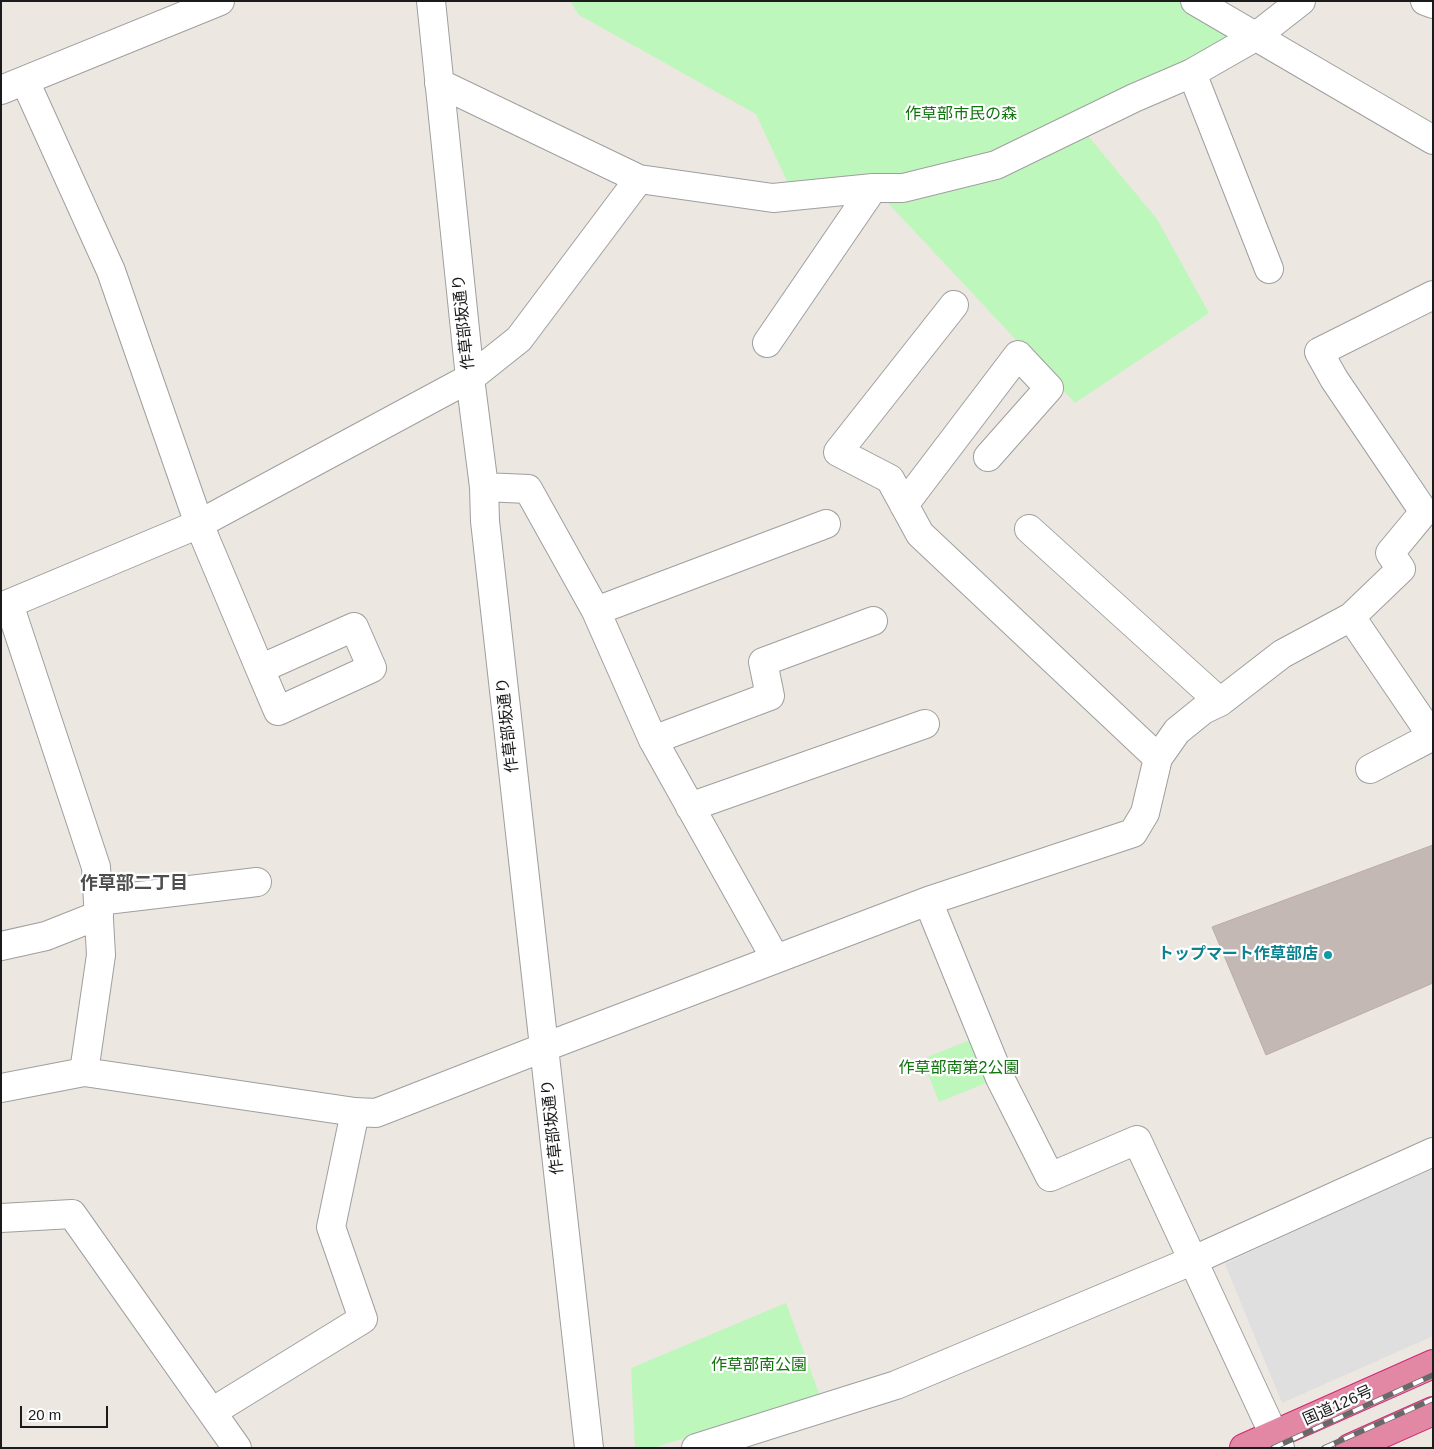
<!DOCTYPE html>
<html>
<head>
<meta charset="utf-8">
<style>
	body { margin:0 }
	#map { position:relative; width:1434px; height:1449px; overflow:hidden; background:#ece7e0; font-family:Helvetica,sans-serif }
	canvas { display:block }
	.frame { position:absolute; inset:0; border:2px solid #1b1b1b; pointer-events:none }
	.scale { position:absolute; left:20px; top:1406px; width:88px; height:22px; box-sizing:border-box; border:2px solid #1b1b1b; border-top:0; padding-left:6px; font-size:15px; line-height:18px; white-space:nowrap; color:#1b1b1b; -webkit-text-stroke:4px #fff; paint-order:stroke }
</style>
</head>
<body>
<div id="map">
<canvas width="1434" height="1449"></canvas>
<div class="frame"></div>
<div class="scale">20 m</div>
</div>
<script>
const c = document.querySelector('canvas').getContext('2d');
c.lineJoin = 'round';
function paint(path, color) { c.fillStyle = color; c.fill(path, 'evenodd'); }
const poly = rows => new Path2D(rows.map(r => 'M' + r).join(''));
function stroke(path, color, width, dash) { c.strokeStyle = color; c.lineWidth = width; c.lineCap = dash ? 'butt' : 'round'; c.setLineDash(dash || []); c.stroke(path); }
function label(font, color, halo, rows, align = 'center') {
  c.font = font + ' Helvetica,"Noto Sans JP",sans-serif'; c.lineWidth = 4.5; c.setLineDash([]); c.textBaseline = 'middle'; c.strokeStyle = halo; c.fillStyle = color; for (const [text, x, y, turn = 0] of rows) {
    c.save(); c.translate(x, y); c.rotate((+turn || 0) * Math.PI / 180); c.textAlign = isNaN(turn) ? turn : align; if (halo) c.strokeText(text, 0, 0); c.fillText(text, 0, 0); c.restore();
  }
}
const park = poly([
	[570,1,1188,1,1238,42,1074,119,1157,219,1209,313,1075,403,874,188,791,190,756,114,579,15],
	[980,1036,996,1079,939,1102,922,1059],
	[786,1303,820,1396,653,1448,635,1448,631,1368]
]);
const parking = poly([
	[1433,1166,1433,1336,1282,1403,1225,1264]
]);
const building = poly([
	[1433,845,1433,983,1266,1055,1212,927,1433,845]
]);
const minor = poly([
	[431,1,470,378,484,487,485,521,589,1448],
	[1195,1,1433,140],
	[1425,1,1433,4],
	[1192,73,1269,269],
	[25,81,111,271,199,524,260,669,278,711,372,668,354,627,260,669],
	[439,83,639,179,773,198,873,188,903,188,996,165,1134,98,1192,73,1255,37,1301,1],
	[1,90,220,1],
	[954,305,838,452,890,479,920,534,1158,758],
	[767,343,873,188],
	[484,487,528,489,596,611],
	[904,505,1018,355,1049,388,988,457],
	[1029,529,1220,702],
	[9,604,96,867,101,955,84,1072],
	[1,607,199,524,470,378,519,339,639,179],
	[1351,617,1401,569,1390,553,1424,512,1334,379,1319,352,1433,295],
	[653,740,770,696,763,662,873,621],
	[1370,769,1433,736],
	[690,807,925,724],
	[98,901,257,882],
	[928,901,1000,1078,1050,1177,1137,1140,1280,1448],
	[1,946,46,936,99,915],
	[775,958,653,740,596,611,826,524],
	[1,1088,84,1072,355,1112,376,1113,545,1047,928,901,1133,833,1145,813,1158,758,1177,731,1203,710,1220,702,1282,654,1351,617,1432,736],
	[1,1218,72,1214,237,1448],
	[212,1412,363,1319,331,1227,355,1112],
	[696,1448,896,1385,1194,1260,1433,1152]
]);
const highway = poly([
	[1244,1448,1433,1364],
	[1350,1448,1433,1411]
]);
const rail = poly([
	[1273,1448,1433,1375],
	[1324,1448,1433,1399]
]);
const markers = [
	[1328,955,5,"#0f9aa8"]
];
const parkNames = [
	["作草部市民の森",961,115],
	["作草部南第2公園",959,1069],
	["作草部南公園",759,1366]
];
const streetNames = [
	["作草部坂通り",464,322,-96],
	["作草部坂通り",508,725,-96],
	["作草部坂通り",553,1127,-96],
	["国道126号",1338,1406,-24]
];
const cultureNames = [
	["トップマート作草部店",1318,955]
];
const neighbourhoodNames = [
	["作草部二丁目",134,884]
];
paint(park, '#bef7bc');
paint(parking, '#dfdfdf');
paint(building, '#c3b8b4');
stroke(building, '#bdaba3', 1);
stroke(minor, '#9f9f9f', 30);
stroke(highway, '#d02775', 30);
stroke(minor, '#fff', 28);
stroke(highway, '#e388a4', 28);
stroke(rail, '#696969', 5.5);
stroke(rail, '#fff', 4, [11]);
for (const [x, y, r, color] of markers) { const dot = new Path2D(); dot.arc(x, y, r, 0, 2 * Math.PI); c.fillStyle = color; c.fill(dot); stroke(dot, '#fff', 2); }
label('16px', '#11740e', '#fff', parkNames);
label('16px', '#1b1b1b', '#fff', streetNames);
label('bold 16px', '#0d838f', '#fff', cultureNames, 'right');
label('bold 18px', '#4e4e4e', '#fff', neighbourhoodNames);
</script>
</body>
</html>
